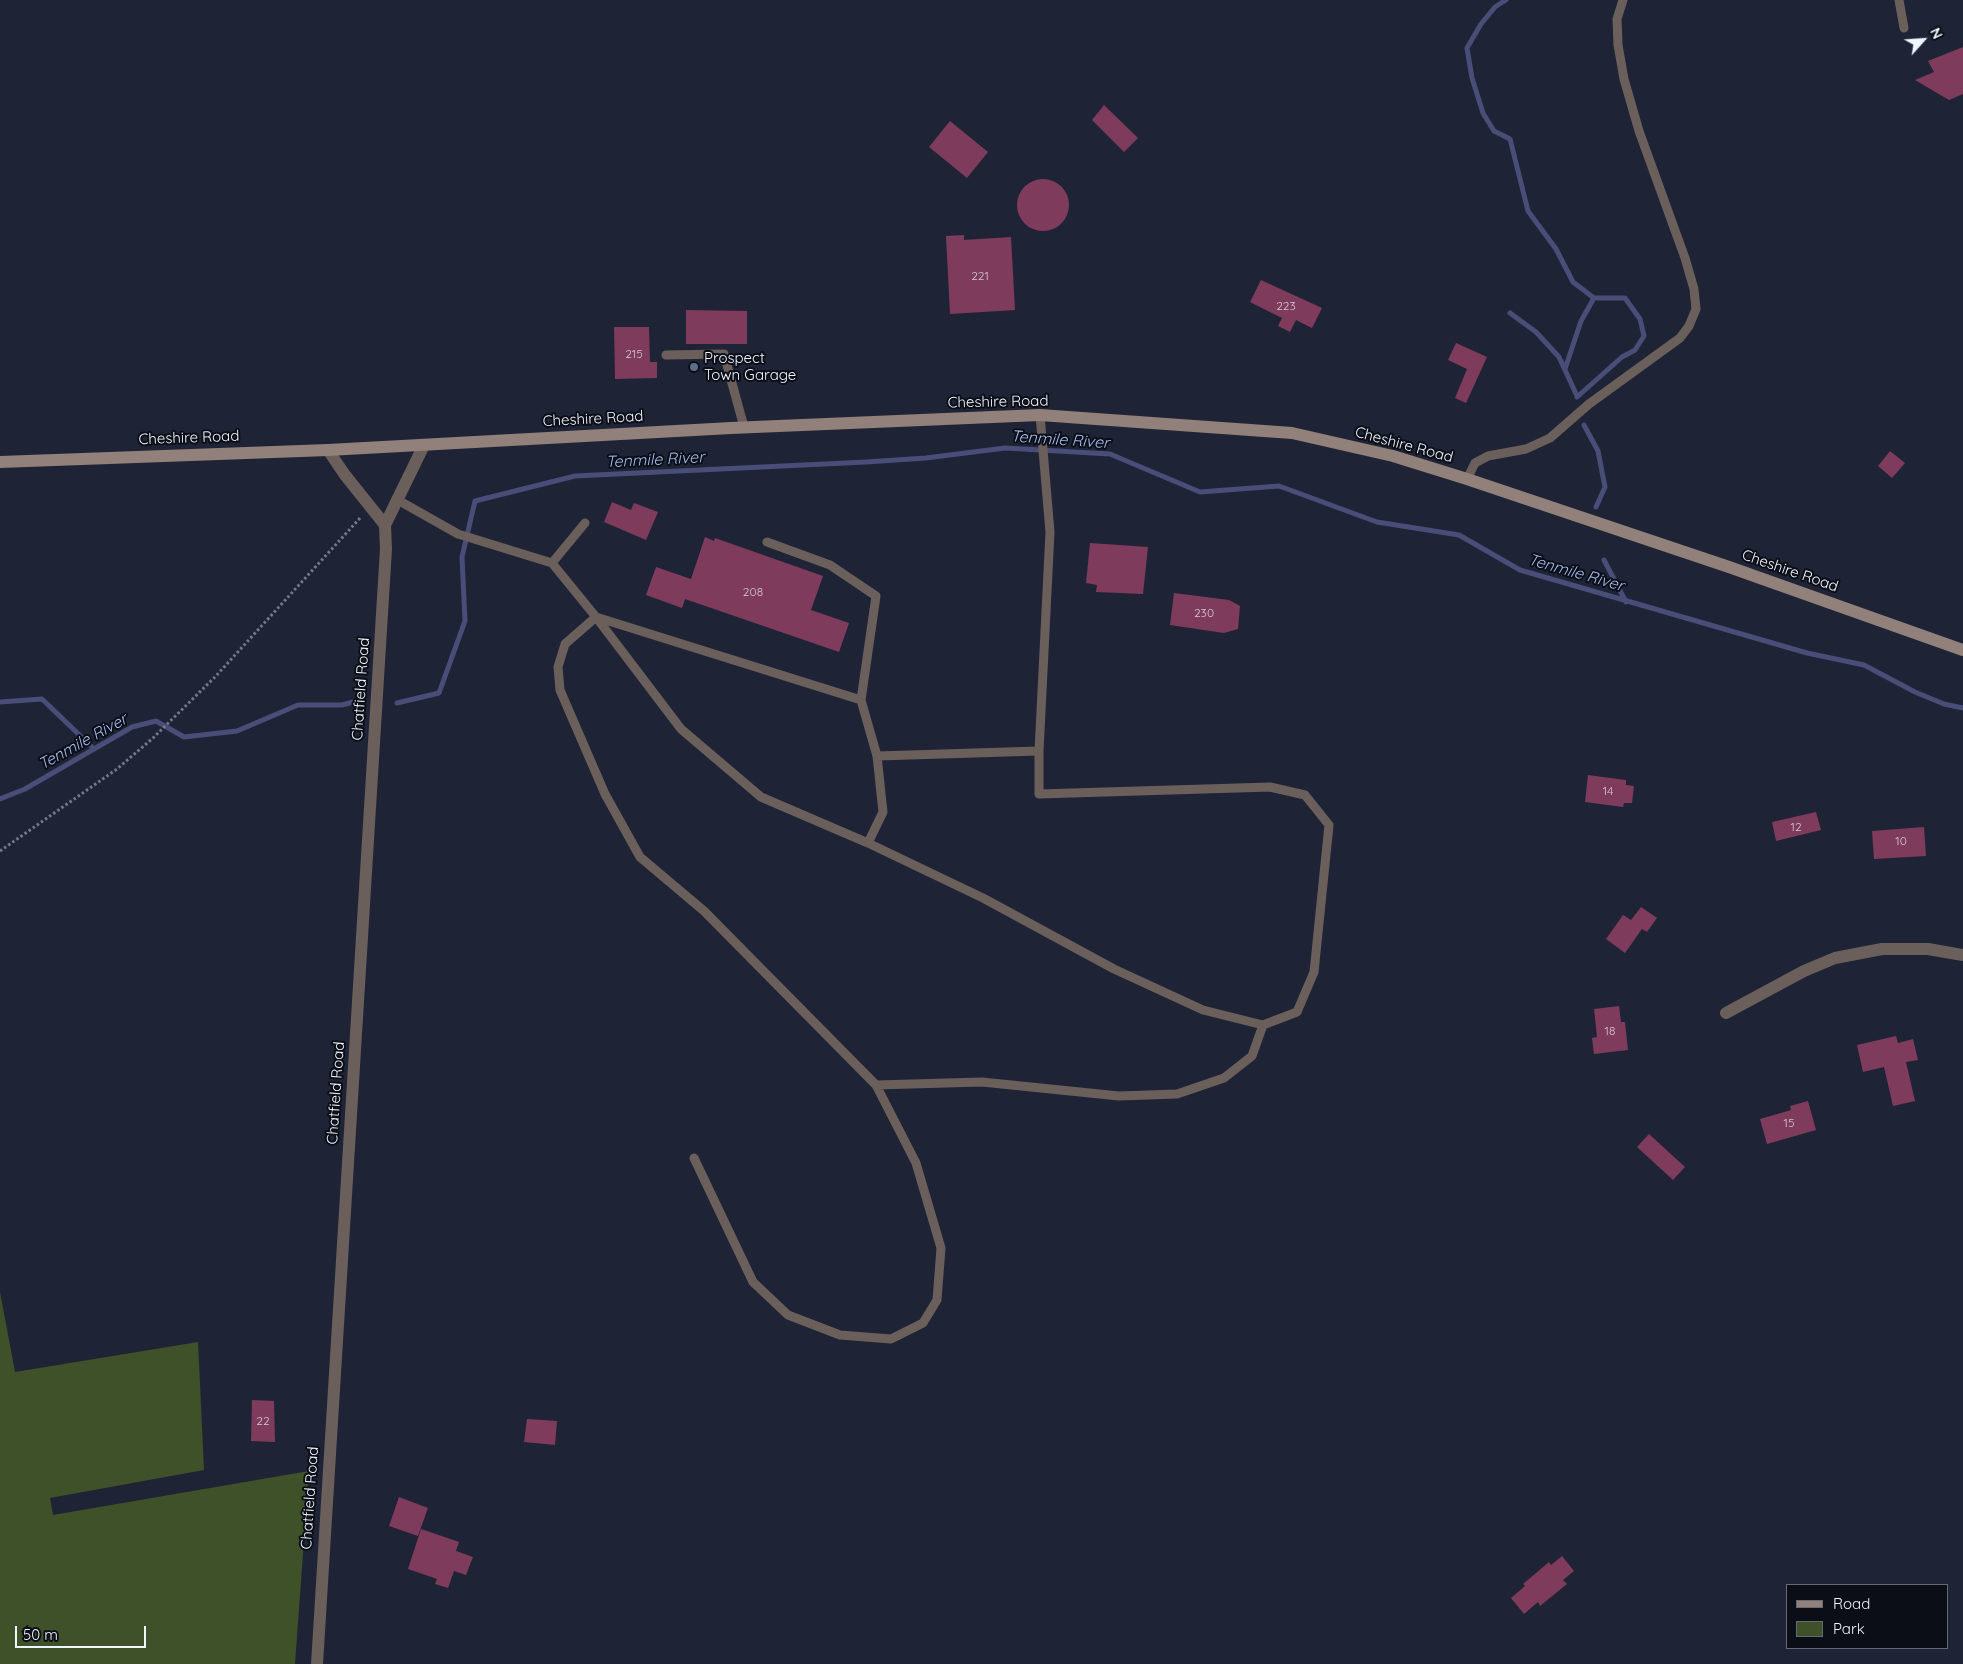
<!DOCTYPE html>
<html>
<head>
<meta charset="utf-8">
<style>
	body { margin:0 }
	#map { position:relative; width:1963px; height:1664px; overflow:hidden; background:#1e2436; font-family:Quicksand,sans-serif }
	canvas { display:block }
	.legend { position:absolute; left:1786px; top:1584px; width:162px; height:65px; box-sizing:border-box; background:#0b0e16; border:1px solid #676a73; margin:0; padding:6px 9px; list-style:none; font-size:15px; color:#f1f5ff }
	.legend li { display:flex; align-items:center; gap:10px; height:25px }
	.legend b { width:25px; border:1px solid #676a73 }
	.north { position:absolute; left:1898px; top:15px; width:50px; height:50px; -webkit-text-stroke:4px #0b0e16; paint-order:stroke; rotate:64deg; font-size:14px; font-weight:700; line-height:20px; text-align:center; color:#f1f5ff }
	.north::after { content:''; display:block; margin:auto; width:18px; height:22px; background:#f1f5ff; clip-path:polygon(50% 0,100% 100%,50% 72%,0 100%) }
	.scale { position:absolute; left:15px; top:1626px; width:131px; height:22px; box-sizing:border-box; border:2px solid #f1f5ff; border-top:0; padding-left:6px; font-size:15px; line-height:18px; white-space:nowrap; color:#f1f5ff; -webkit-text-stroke:4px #0b0e16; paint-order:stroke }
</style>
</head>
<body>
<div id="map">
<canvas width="1963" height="1664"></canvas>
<ul class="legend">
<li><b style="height:6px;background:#92807a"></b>Road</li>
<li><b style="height:14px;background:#3f5128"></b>Park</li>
</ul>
<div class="north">N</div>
<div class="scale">50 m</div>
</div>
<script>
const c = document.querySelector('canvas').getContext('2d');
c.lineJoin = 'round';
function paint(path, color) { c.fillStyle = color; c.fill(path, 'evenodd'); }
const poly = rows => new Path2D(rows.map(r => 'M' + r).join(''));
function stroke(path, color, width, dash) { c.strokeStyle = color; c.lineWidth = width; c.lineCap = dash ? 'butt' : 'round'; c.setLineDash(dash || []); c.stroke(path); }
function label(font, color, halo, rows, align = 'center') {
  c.font = font + ' Quicksand,sans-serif'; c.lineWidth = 4; c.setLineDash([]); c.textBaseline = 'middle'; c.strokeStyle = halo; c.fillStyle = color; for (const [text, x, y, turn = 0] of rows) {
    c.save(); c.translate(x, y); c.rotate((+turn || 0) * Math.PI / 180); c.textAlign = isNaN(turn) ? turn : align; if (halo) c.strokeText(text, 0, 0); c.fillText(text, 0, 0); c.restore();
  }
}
const green = poly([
	[0,1292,15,1372,198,1342,204,1470,50,1498,53,1515,309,1471,295,1664,0,1664]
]);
const stream = poly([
	[1506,0,1495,7,1481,24,1467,48,1472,78,1483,113,1494,131,1510,139,1528,211,1556,249,1573,282,1594,298,1625,298,1640,319,1644,336,1635,350,1622,357,1577,397],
	[1510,313,1536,332,1559,357,1577,396],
	[1565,369,1581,321,1594,298],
	[1584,425,1598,451,1605,487,1596,507],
	[1604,560,1626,602],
	[0,702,42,699,94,749],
	[397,703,439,693,465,621,462,557,475,501,575,476,866,462,926,458,1005,448,1110,454,1200,492,1279,486,1377,522,1459,535,1520,570,1807,653,1864,665,1915,692,1944,704,1963,708],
	[0,799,25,789,132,727,156,721,184,737,237,731,298,705,342,705,353,702]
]);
const building = poly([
	[1963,47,1963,94,1949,100,1915,80,1934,72,1928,61],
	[1104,105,1138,138,1124,152,1092,120],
	[950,121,988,152,967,178,929,147],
	'1017 205a26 26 0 1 1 52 0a26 26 0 1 1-52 0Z',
	[964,235,964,240,1011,237,1015,310,950,314,946,236],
	[1261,280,1322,308,1312,328,1296,320,1290,332,1278,326,1282,318,1250,302],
	[686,310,747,311,747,344,686,344],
	[614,327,649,327,650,362,657,362,657,378,615,379],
	[1456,343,1487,357,1466,403,1455,398,1467,369,1448,360],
	[1890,451,1905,463,1892,478,1878,466],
	[612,502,631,510,634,503,658,512,646,540,604,522],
	[705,537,714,541,715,538,823,576,811,610,849,623,839,652,685,599,682,608,646,595,656,567,691,579],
	[1090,543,1148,547,1143,594,1096,592,1097,585,1086,583],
	[1174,593,1229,600,1240,606,1238,629,1224,633,1170,625],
	[1588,775,1626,780,1626,785,1634,786,1632,803,1624,803,1623,807,1585,802],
	[1816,812,1821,830,1776,841,1772,822],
	[1924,827,1926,856,1874,859,1872,831],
	[1641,907,1657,918,1647,932,1642,929,1625,953,1606,939,1623,915,1631,920],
	[1619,1006,1621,1022,1625,1022,1628,1050,1594,1054,1592,1038,1597,1037,1594,1009],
	[1896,1036,1898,1043,1913,1039,1918,1060,1906,1062,1915,1101,1893,1106,1884,1067,1863,1072,1857,1045],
	[1808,1101,1816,1130,1767,1144,1760,1119,1791,1110,1790,1106],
	[1649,1134,1685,1167,1673,1180,1637,1147],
	[252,1400,274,1401,275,1442,251,1441],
	[527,1419,557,1421,555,1445,524,1442],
	[399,1497,428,1508,418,1536,389,1526],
	[421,1529,459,1542,456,1551,473,1557,466,1575,454,1571,448,1588,435,1584,437,1579,408,1569],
	[1562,1556,1574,1571,1563,1580,1567,1584,1540,1606,1538,1602,1524,1614,1511,1598,1525,1586,1523,1584,1549,1562,1551,1565]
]);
const path = poly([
	[0,851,117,769,153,738,215,677,361,517]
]);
const service = poly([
	[1899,0,1904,28],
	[666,355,724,354,744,427],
	[1467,479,1475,463,1488,456,1526,449,1550,438,1589,404,1680,338,1689,326,1696,309,1694,289,1685,258,1639,131,1624,79,1618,45,1617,19,1623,0],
	[396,499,458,534,552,563,596,617,861,700,877,756,1039,751,1050,532,1040,415],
	[767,542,830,565,876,596,861,700],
	[552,563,585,523],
	[868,843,883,812,877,756],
	[876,1085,982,1082,1119,1096,1177,1094,1224,1078,1252,1056,1263,1025],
	[694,1158,753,1282,788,1315,840,1335,891,1339,923,1323,937,1300,941,1248,916,1163,876,1085,704,911,640,857,605,794,560,690,558,667,565,644,596,617,681,729,761,797,868,843,983,898,1114,969,1203,1010,1263,1025,1297,1012,1314,972,1329,825,1305,795,1270,787,1039,794,1039,751]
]);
const minor = poly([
	[385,525,424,445],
	[1726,1013,1804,971,1835,958,1882,949,1928,949,1963,955],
	[317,1664,386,549,385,525,345,475,328,450]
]);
const secondary = poly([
	[0,462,328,450,731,428,1040,415,1292,433,1393,456,1467,479,1729,567,1963,650]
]);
const markers = [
	[694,367,5,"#5c6f8a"]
];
const numberNames = [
	["221",980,276],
	["223",1286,306],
	["215",634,354],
	["208",753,592],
	["230",1204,613],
	["14",1608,791],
	["12",1796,827],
	["10",1901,841],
	["18",1610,1031],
	["15",1789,1123],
	["22",263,1421]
];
const poiNames = [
	["Prospect",704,358],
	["Town Garage",704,375]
];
const streetNames = [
	["Cheshire Road",998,402,-1],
	["Cheshire Road",593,419,-3],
	["Cheshire Road",189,438,-2],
	["Cheshire Road",1404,445,15],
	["Cheshire Road",1790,571,19],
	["Chatfield Road",361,689,-86],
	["Chatfield Road",336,1093,-86],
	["Chatfield Road",310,1498,-86]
];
const waterNames = [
	["Tenmile River",1060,440,4],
	["Tenmile River",655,460,-3],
	["Tenmile River",1576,573,16],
	["Tenmile River",83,742,-29]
];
paint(green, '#3f5128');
stroke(stream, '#484e77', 5);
paint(building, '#7f3b5c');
stroke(path, '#747988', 3, [2.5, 2.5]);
stroke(service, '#6b5f5b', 9);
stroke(minor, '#6b5f5b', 12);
stroke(secondary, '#92807a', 12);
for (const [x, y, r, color] of markers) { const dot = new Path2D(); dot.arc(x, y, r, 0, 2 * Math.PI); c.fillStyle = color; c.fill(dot); stroke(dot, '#0b0e16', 2); }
label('12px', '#d4c6d6', null, numberNames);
label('15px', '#f1f5ff', '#0b0e16', poiNames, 'left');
label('15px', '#f1f5ff', '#0b0e16', streetNames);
label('italic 16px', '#a5bef2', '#0b0e16', waterNames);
</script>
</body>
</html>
